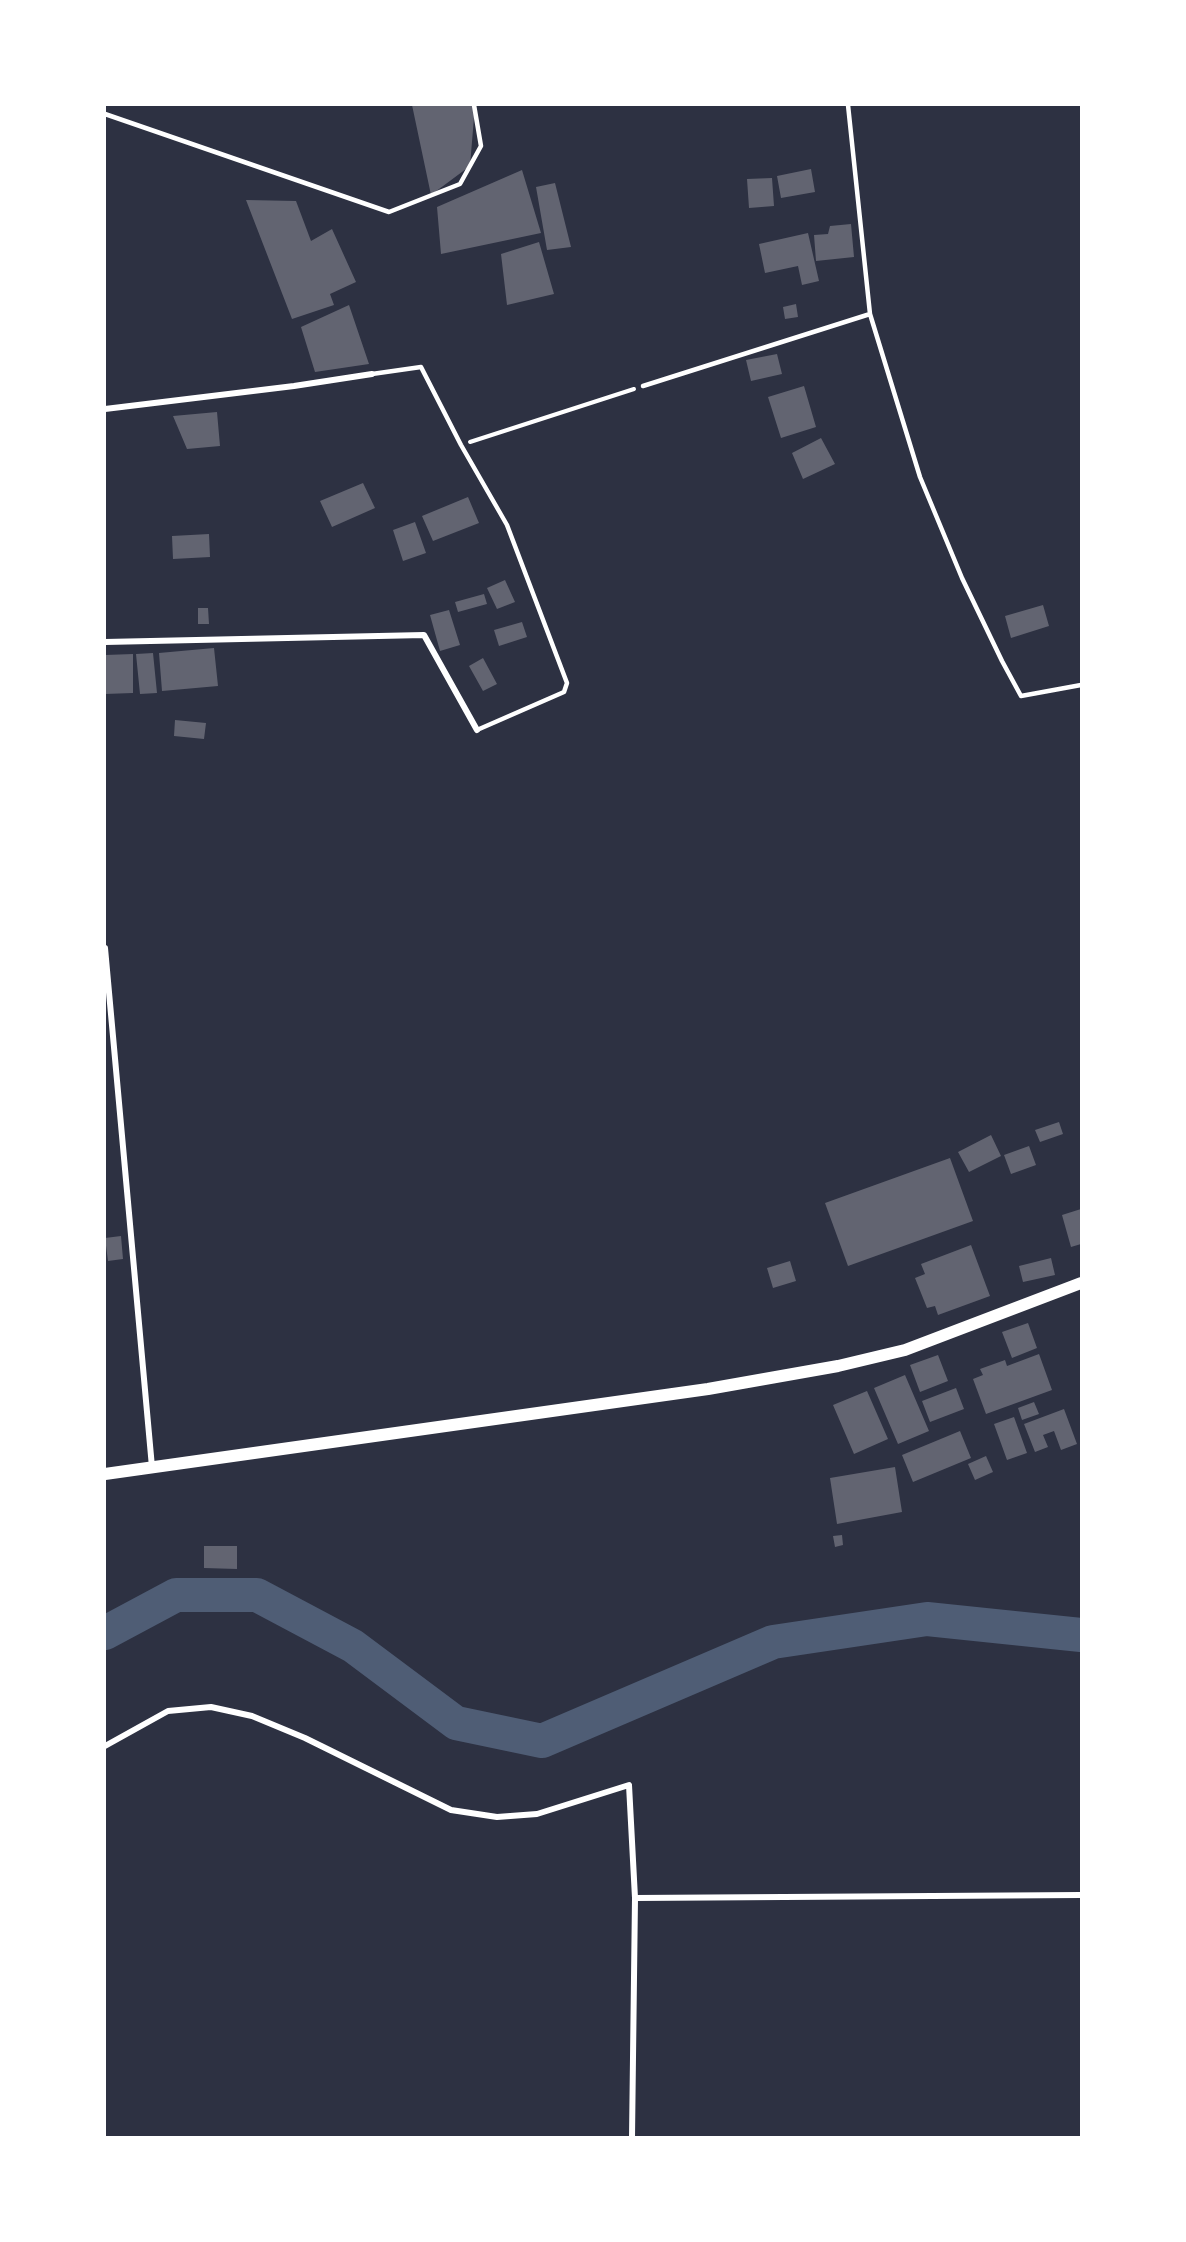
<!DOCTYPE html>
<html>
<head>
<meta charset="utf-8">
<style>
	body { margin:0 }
	#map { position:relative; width:1186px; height:2242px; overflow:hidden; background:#2d3142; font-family:"Sofia Sans Condensed",sans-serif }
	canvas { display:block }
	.frame { position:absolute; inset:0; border:106px solid #fff; pointer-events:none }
</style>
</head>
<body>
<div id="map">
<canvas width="1186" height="2242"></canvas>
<div class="frame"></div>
</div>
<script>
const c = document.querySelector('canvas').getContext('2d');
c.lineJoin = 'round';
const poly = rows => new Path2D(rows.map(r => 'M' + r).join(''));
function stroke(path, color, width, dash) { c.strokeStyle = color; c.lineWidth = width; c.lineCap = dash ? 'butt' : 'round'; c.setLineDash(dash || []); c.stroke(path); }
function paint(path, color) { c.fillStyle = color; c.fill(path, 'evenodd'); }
const river = poly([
	[105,1633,176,1595,257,1595,353,1646,456,1723,542,1741,773,1642,927,1619,1081,1635]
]);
const building = poly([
	[412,105,475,105,470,166,431,195],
	[811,169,815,192,781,198,777,176],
	[522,170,541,233,441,254,437,207],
	[772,178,774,206,749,208,747,179],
	[555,183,571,247,547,250,536,187],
	[246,200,296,201,311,241,332,229,356,282,330,294,334,305,292,319],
	[851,224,854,257,816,261,814,235,828,234,830,226],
	[808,233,819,281,802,285,798,266,765,273,759,244],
	[539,242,554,294,507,305,501,254],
	[796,304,798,317,785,319,783,307],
	[349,305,369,364,315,372,301,327],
	[777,354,782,374,751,381,746,360],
	[804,386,816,427,781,438,768,397],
	[217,412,220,446,187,449,173,416],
	[821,438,835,464,803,479,792,453],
	[363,483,375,508,332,527,320,501],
	[468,497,479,523,433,541,422,516],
	[415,522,426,553,403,561,393,530],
	[209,534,210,557,173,559,172,536],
	[505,580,515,602,497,609,487,588],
	[484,594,487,604,458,612,455,602],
	[1043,605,1049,626,1011,638,1005,616],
	[198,608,208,608,209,624,198,624],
	[449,610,460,645,440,651,430,615],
	[522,622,527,637,499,646,494,630],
	[214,648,218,686,162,691,159,653],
	[153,653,157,693,140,694,136,654],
	[133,654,133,693,105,694,105,655],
	[483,658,497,684,483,691,469,666],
	[175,720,206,723,204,739,174,736],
	[1059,1122,1063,1134,1040,1142,1035,1130],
	[991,1135,1001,1156,969,1172,958,1152],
	[1029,1146,1036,1165,1011,1174,1004,1155],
	[950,1158,973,1221,848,1266,825,1203],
	[1081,1209,1081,1244,1071,1247,1062,1215],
	[121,1236,123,1259,108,1261,105,1238],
	[971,1245,990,1296,938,1315,935,1306,927,1308,915,1278,925,1274,921,1264],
	[1051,1258,1055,1275,1023,1282,1019,1266],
	[790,1261,796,1281,773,1288,767,1268],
	[1028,1323,1037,1348,1012,1358,1002,1332],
	[1039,1354,1052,1390,986,1414,973,1379,983,1375,980,1369,1005,1360,1007,1366],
	[938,1355,948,1381,920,1392,910,1365],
	[905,1375,929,1431,898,1444,874,1388],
	[956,1388,964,1409,930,1422,922,1401],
	[867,1391,888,1439,854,1454,833,1405],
	[1034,1402,1039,1414,1022,1420,1018,1408],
	[1064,1409,1077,1444,1061,1450,1054,1431,1043,1435,1048,1447,1035,1452,1024,1424],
	[1014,1417,1027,1453,1007,1460,994,1424],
	[960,1431,971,1458,913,1482,902,1455],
	[986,1456,993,1472,975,1480,968,1464],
	[895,1467,902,1512,837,1524,830,1478],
	[842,1535,843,1545,835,1547,833,1536],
	[204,1546,237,1546,237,1569,204,1568]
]);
const path = poly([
	[470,442,634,389]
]);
const service = poly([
	[848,105,870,314,920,477,962,578,1002,661,1021,696,1081,685],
	[105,114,389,212,460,184,481,146,474,105],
	[372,374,421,367,461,445,507,525,567,683,564,692,477,730],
	[643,386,870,314]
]);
const minor = poly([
	[105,409,294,386,372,374],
	[105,642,424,635,477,730],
	[105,948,152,1467],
	[105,1746,168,1711,211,1707,252,1716,305,1738,451,1810,497,1817,537,1814,629,1785,635,1898,632,2137],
	[635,1898,1081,1895]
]);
const secondary = poly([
	[105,1474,708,1389,838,1366,905,1350,1081,1283]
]);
stroke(river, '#4f5d75', 34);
paint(building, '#626471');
stroke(path, '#fff', 4);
stroke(service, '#fff', 4.5);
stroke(minor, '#fff', 6);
stroke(secondary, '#fff', 12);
</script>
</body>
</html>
